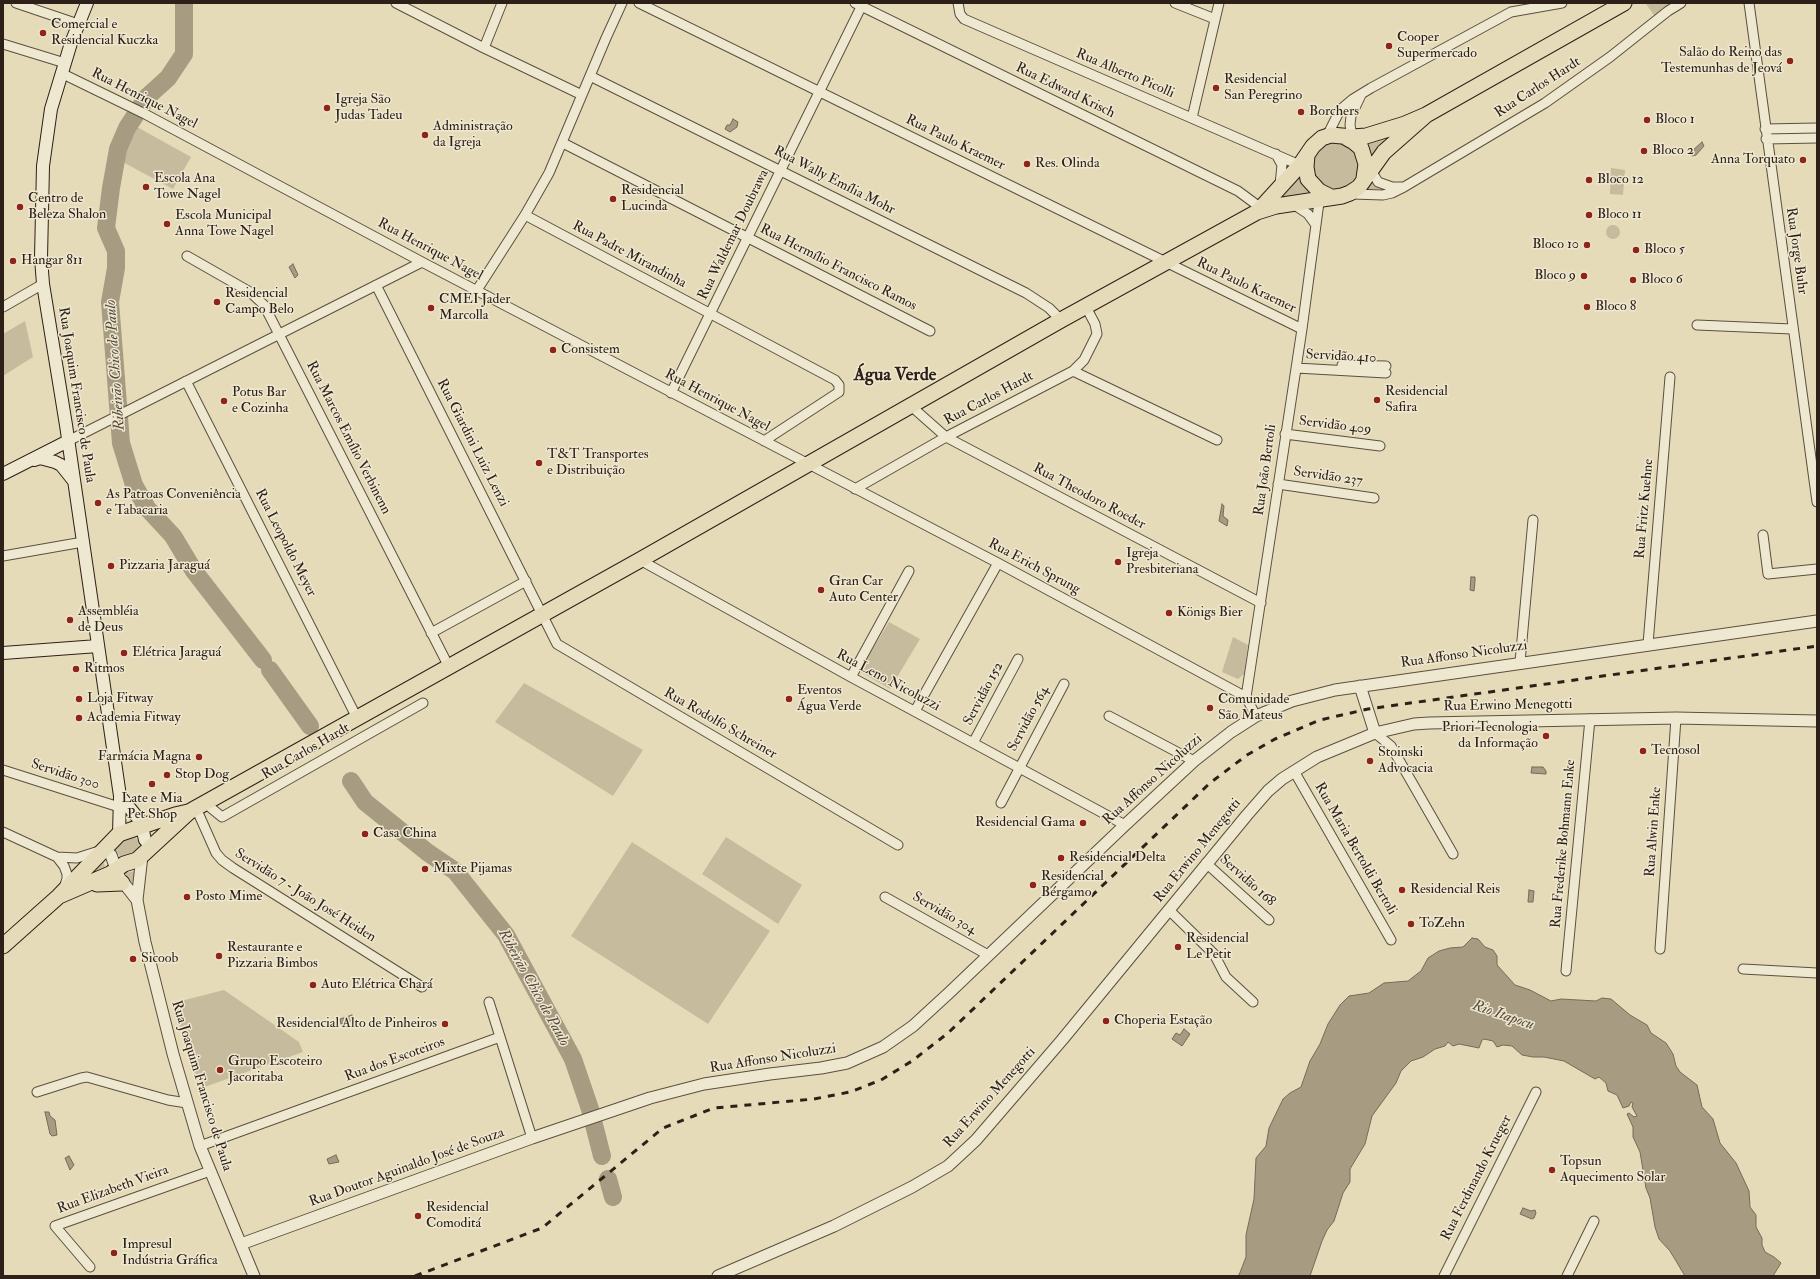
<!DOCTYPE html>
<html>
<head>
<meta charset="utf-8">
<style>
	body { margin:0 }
	#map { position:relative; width:1820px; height:1279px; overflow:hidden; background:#e6dbb8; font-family:"IM FELL Double Pica",serif }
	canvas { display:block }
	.frame { position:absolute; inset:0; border:4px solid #2d2018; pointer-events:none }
</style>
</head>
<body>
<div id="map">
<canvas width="1820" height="1279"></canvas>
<div class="frame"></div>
</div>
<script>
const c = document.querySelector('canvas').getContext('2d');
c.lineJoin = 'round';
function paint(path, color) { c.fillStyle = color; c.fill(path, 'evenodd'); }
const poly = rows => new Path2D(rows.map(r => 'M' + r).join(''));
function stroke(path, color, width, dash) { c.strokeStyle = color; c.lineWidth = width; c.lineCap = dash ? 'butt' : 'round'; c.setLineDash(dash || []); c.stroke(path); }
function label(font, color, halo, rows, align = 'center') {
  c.font = font + ' "IM FELL Double Pica",serif'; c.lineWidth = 3; c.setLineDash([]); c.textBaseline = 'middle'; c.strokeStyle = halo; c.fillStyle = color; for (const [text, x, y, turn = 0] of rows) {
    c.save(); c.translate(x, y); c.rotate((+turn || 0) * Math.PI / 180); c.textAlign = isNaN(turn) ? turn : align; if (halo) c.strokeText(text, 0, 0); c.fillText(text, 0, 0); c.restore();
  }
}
const green = poly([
	[1648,3,1674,3,1660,12,1656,18,1646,4],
	[137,127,191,157,173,189,119,160],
	[1397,130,1379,148,1372,154,1365,142],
	'1312 166a23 23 0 1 1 46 0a23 23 0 1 1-46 0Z',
	[1611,168,1625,170,1623,195,1610,194],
	[1299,171,1302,181,1310,195,1281,197,1280,196],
	[1370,177,1387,189,1363,190],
	'1606 232a7 7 0 1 1 14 0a7 7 0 1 1-14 0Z',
	[25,321,33,357,3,376,3,334],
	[889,622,920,639,890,689,859,671],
	[1233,637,1248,645,1244,674,1238,679,1222,672],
	[524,683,643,750,613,796,495,722],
	[133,835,140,842,138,852,122,858,115,851,115,844],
	[726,837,802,885,778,924,702,874],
	[632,842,770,931,708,1024,571,936],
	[103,859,105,868,86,878],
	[135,871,134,881,131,882,126,877,126,873],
	[224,990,299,1042,303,1052,199,1089,173,1003]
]);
const water = poly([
	[733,119,738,122,737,127,730,132,725,129,727,125,730,125,733,119],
	[1702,142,1704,146,1696,155,1692,156,1691,152,1702,142],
	[293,264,298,275,295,278,289,267,293,264],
	[1222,504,1224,506,1223,516,1228,520,1227,526,1219,521,1222,504],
	[1471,577,1475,577,1475,581,1474,591,1470,590,1471,577],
	[1532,767,1543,767,1546,771,1546,774,1531,773,1532,767],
	[1529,890,1534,891,1533,902,1528,902,1529,890],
	[1472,938,1478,939,1485,947,1493,950,1497,956,1497,965,1515,985,1530,990,1551,1001,1561,999,1596,1001,1602,998,1611,999,1630,1015,1647,1025,1651,1033,1666,1043,1673,1054,1676,1066,1680,1072,1697,1085,1702,1107,1713,1119,1720,1143,1736,1163,1749,1191,1750,1207,1756,1215,1756,1227,1762,1238,1762,1245,1765,1252,1774,1257,1781,1263,1773,1276,1685,1276,1670,1251,1659,1239,1655,1227,1650,1198,1646,1188,1640,1152,1633,1137,1633,1127,1627,1114,1629,1113,1634,1117,1637,1116,1632,1107,1633,1103,1631,1102,1629,1106,1623,1108,1617,1095,1608,1091,1606,1083,1599,1077,1595,1079,1564,1061,1544,1057,1533,1057,1522,1055,1512,1046,1503,1045,1497,1047,1493,1041,1484,1039,1482,1040,1479,1048,1459,1044,1453,1046,1448,1042,1445,1046,1435,1049,1423,1057,1411,1061,1401,1071,1396,1083,1372,1116,1365,1144,1350,1169,1350,1182,1343,1193,1334,1221,1327,1230,1322,1241,1310,1276,1236,1276,1239,1275,1246,1257,1246,1235,1254,1199,1256,1158,1266,1146,1269,1128,1283,1099,1290,1093,1301,1087,1310,1061,1320,1044,1328,1024,1340,1005,1349,996,1369,993,1384,983,1408,981,1421,971,1428,958,1439,951,1450,948,1463,947,1472,938],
	[352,1015,354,1020,341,1024,340,1019,352,1015],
	[1184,1029,1190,1034,1182,1046,1172,1039,1176,1033,1180,1035,1184,1029],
	[45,1112,49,1112,50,1116,55,1120,57,1135,52,1136,50,1134,45,1112],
	[336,1155,339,1162,329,1164,327,1159,336,1155],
	[69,1156,74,1165,70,1170,65,1158,69,1156],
	[1523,1208,1531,1211,1535,1210,1536,1213,1534,1218,1532,1219,1520,1214,1523,1208]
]);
const river = poly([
	[184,3,184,54,168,78,147,97,127,128,118,149,111,188,106,228,116,251,116,268,110,302,121,443,134,485,147,508,173,536,194,571,263,660],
	[270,670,310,726],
	[351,781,365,802,427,852,455,871,506,935,573,1059,590,1109,602,1156],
	[608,1179,613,1197]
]);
const minor = poly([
	[16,3,78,24],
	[396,3,484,48,582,95],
	[639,3,1302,329],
	[855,3,1238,191,1261,208],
	[958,3,960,14,964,19,1304,167],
	[1175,3,1215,19],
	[1749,3,1817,502],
	[3,44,65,63],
	[484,48,502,3],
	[61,73,145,114,422,262,998,563,1246,697],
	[590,76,1026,293,1049,308,1061,320],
	[1192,118,1219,3],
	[1765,129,1817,128],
	[1327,136,1340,110,1353,99,1371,88,1511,12,1562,3],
	[1766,139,1817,138],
	[1353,140,1350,125,1351,116,1361,95],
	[563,143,930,331],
	[1276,154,1282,165,1280,185],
	[1369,167,1378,182,1392,187,1403,187],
	[1352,194,1383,195,1392,193,1404,187,1545,103,1610,57,1668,11,1681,3],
	[1293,204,1308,214,1316,225],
	[525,215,835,380,839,385,839,392,764,441],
	[187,256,250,292,264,305,449,667],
	[376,285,557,644,898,845],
	[477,290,525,215,549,173,606,38,622,3],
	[3,307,43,284],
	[1697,325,1792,329],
	[1342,365,1386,366],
	[1296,368,1386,373],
	[1073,371,1217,440],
	[186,381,357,718],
	[671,393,863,3],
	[911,406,946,437,1261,603],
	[1285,434,1380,446],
	[68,441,422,262],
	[1278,484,1374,498],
	[855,489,946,437,1073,371,1084,360,1097,334,1095,324,1086,307],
	[1763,535,1768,574,1817,569],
	[3,556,83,542],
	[640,560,851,677,1125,825],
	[431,633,526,581],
	[1648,644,1670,377],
	[1520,662,1533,520],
	[851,677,909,571],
	[915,711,998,563],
	[1109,716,1194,761],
	[1256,716,1246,697,1302,329,1320,195],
	[1375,733,1391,746,1453,854],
	[973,743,1018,659],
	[3,770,119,807],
	[1294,771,1391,940],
	[205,803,222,817,423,703],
	[1001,803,1064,684],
	[196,808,216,853,222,860,233,868,422,987],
	[3,832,57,857,77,858,99,851],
	[57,857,64,866,67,874,67,879,64,888],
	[1206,863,1269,920],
	[885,897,988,955],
	[1169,910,1214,954,1226,977,1253,1002],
	[1660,949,1676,718],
	[1743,969,1817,973],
	[1566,971,1590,719],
	[489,1002,532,1138],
	[37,1092,81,1078,87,1077,168,1100,187,1103],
	[200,1146,500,1037],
	[90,1267,55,1226,210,1171],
	[1444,1276,1536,1092],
	[1567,1276,1594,1221]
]);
const tertiary = poly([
	[1360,686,1375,733],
	[111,855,119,877,137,900],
	[142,856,137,900,145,942,173,1054,200,1146,254,1276],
	[241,1244,532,1138,650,1098,704,1084,770,1074,821,1068,847,1063,883,1047,913,1026,950,992,1125,825,1194,761,1231,732,1256,716,1292,701,1335,690,1817,621],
	[718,1276,834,1226,912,1187,948,1166,961,1154,976,1140,1062,1040,1247,815,1268,791,1282,779,1317,757,1375,733,1414,724,1429,723,1676,718,1817,721]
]);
const secondary = poly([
	[87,3,71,43,51,109,43,166,41,258,43,284,66,425,120,796,119,834],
	[34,460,40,458,55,462,61,465,73,480],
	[3,474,68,441],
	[3,653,98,646],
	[120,796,141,822,145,840]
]);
const trunk = poly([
	[1345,137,1354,142,1361,148,1366,164,1364,178],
	[1307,155,1306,167,1308,179,1319,191,1331,197],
	[1260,209,1300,165,1313,146,1322,138,1331,135,1353,137,1366,136,1405,124,1426,115,1624,3],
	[97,884,122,883],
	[59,896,110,874,124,864,137,860,189,812,196,808,640,560,1061,320,1257,212,1276,206,1342,196,1350,193,1359,187,1384,152,1426,115],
	[3,946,59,896,119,834,175,815,188,812]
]);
const rail = poly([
	[415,1276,542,1228,663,1128,714,1108,814,1099,850,1092,881,1080,912,1061,948,1033,1210,783,1247,755,1275,739,1320,720,1368,709,1817,646]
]);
const markers = [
	[43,33,4,"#8f2418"],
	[1389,46,4,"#8f2418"],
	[1790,61,4,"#8f2418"],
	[1216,88,4,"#8f2418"],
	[327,108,4,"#8f2418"],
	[1301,112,4,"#8f2418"],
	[1647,120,4,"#8f2418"],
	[425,135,4,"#8f2418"],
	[1644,151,4,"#8f2418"],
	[1803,160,4,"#8f2418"],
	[1027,164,4,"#8f2418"],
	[1589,180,4,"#8f2418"],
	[146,187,4,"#8f2418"],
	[613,199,4,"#8f2418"],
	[20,207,4,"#8f2418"],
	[1589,215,4,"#8f2418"],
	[167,224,4,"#8f2418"],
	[1587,245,4,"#8f2418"],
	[1636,250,4,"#8f2418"],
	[13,261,4,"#8f2418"],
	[1584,276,4,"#8f2418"],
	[1633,280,4,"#8f2418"],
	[217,302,4,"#8f2418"],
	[1587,307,4,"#8f2418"],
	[431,308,4,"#8f2418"],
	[553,350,4,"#8f2418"],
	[1377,400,4,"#8f2418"],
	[224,401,4,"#8f2418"],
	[539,463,4,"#8f2418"],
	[98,503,4,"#8f2418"],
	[1118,562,4,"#8f2418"],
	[111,566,4,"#8f2418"],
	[821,590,4,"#8f2418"],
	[1169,613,4,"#8f2418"],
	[70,620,4,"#8f2418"],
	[124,653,4,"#8f2418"],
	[76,669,4,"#8f2418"],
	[79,699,4,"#8f2418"],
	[789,699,4,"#8f2418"],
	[1210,708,4,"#8f2418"],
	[79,718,4,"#8f2418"],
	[1546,736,4,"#8f2418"],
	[1643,751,4,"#8f2418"],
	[199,757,4,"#8f2418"],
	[1370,761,4,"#8f2418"],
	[167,775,4,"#8f2418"],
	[152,784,4,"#8f2418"],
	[1083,823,4,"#8f2418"],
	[365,834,4,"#8f2418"],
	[1061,858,4,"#8f2418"],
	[425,869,4,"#8f2418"],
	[1033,885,4,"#8f2418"],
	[1402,890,4,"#8f2418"],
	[187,897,4,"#8f2418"],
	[1411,924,4,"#8f2418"],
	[1178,947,4,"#8f2418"],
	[219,956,4,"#8f2418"],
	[133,959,4,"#8f2418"],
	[313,985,4,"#8f2418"],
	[1106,1021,4,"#8f2418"],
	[445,1024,4,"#8f2418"],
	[220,1070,4,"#8f2418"],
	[1552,1170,4,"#8f2418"],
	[418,1216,4,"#8f2418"],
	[114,1253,4,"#8f2418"]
];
const poiNames = [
	["Comercial e",51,25],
	["Residencial Kuczka",51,41],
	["Cooper",1397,38],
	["Supermercado",1397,54],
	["Salão do Reino das",1782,53,"right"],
	["Testemunhas de Jeová",1782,69,"right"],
	["Residencial",1224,80],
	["San Peregrino",1224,96],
	["Igreja São",335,100],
	["Judas Tadeu",335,116],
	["Borchers",1309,112],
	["Bloco 1",1655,120],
	["Administração",433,127],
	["da Igreja",433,143],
	["Bloco 2",1652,151],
	["Anna Torquato",1795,160,"right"],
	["Res. Olinda",1035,164],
	["Escola Ana",154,179],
	["Towe Nagel",154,195],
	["Bloco 12",1597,180],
	["Residencial",621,191],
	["Lucinda",621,207],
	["Centro de",28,199],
	["Beleza Shalon",28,215],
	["Bloco 11",1597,215],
	["Escola Municipal",175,216],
	["Anna Towe Nagel",175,232],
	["Bloco 10",1579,245,"right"],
	["Bloco 5",1644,250],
	["Hangar 811",21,261],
	["Bloco 9",1576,276,"right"],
	["Bloco 6",1641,280],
	["Residencial",225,294],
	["Campo Belo",225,310],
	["CMEI Jader",439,300],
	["Marcolla",439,316],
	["Bloco 8",1595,307],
	["Consistem",561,350],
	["Residencial",1385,392],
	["Safira",1385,408],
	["Potus Bar",232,393],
	["e Cozinha",232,409],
	["T&T Transportes",547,455],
	["e Distribuição",547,471],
	["As Patroas Conveniência",106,495],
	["e Tabacaria",106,511],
	["Igreja",1126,554],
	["Presbiteriana",1126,570],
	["Pizzaria Jaraguá",119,566],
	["Gran Car",829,582],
	["Auto Center",829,598],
	["Assembléia",78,612],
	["de Deus",78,628],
	["Königs Bier",1177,613],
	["Elétrica Jaraguá",132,653],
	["Ritmos",84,669],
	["Eventos",797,691],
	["Água Verde",797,707],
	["Loja Fitway",87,699],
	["Comunidade",1218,700],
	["São Mateus",1218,716],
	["Academia Fitway",87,718],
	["Priori Tecnologia",1538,728,"right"],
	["da Informação",1538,744,"right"],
	["Tecnosol",1651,751],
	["Stoinski",1378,753],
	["Advocacia",1378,769],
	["Farmácia Magna",191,757,"right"],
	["Stop Dog",175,775],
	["Late e Mia",152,799,"center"],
	["Pet Shop",152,815,"center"],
	["Residencial Gama",1075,823,"right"],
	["Casa China",373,834],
	["Residencial Delta",1069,858],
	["Mixte Pijamas",433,869],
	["Residencial",1041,877],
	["Bérgamo",1041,893],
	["Residencial Reis",1410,890],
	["Posto Mime",195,897],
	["ToZehn",1419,924],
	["Residencial",1186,939],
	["Le Petit",1186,955],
	["Restaurante e",227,948],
	["Pizzaria Bimbos",227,964],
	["Sicoob",141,959],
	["Auto Elétrica Chará",321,985],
	["Choperia Estação",1114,1021],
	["Residencial Alto de Pinheiros",437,1024,"right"],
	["Grupo Escoteiro",228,1062],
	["Jacoritaba",228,1078],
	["Topsun",1560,1162],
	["Aquecimento Solar",1560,1178],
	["Residencial",426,1208],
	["Comoditá",426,1224],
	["Impresul",122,1245],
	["Indústria Gráfica",122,1261]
];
const streetNames = [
	["Rua Alberto Picolli",1125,74,23],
	["Rua Carlos Hardt",1538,88,-33],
	["Rua Edward Krisch",1065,91,26],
	["Rua Henrique Nagel",144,99,27],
	["Rua Paulo Kraemer",955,143,26],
	["Rua Wally Emília Mohr",834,181,27],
	["Rua Waldemar Doubrawa",734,235,-64],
	["Rua Henrique Nagel",430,250,28],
	["Rua Jorge Buhr",1796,251,82],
	["Rua Padre Mirandinha",629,255,28],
	["Rua Hermílio Francisco Ramos",838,268,27],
	["Rua Paulo Kraemer",1246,286,26],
	["Servidão 410",1341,357,3],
	["Rua Joaquim Francisco de Paula",76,395,81],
	["Rua Carlos Hardt",989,399,-28],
	["Rua Henrique Nagel",717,401,28],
	["Servidão 409",1335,426,7],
	["Rua Marcos Emílio Verbinenn",348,438,63],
	["Rua Giardini Luiz Lenzi",472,443,63],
	["Rua João Bertoli",1266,470,-82],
	["Servidão 237",1328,477,8],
	["Rua Theodoro Roeder",1089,497,28],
	["Rua Fritz Kuehne",1645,509,-85],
	["Rua Leopoldo Meyer",285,543,63],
	["Rua Erich Sprung",1034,567,28],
	["Rua Affonso Nicoluzzi",1464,655,-8],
	["Rua Leno Nicoluzzi",888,681,28],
	["Servidão 152",984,694,-62],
	["Rua Erwino Menegotti",1508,706,-1],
	["Servidão 564",1029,719,-62],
	["Rua Rodolfo Schreiner",720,724,30],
	["Rua Carlos Hardt",306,752,-30],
	["Servidão 300",65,775,18],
	["Rua Affonso Nicoluzzi",1153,780,-42],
	["Rua Alwin Enke",1654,832,-86],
	["Rua Frederike Bohmann Enke",1564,844,-85],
	["Rua Maria Bertoldi Bertoli",1355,849,60],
	["Rua Erwino Menegotti",1198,851,-51],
	["Servidão 168",1247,881,42],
	["Servidão 7 - João José Heiden",305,896,32],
	["Servidão 304",944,914,30],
	["Rua Affonso Nicoluzzi",773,1059,-9],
	["Rua dos Escoteiros",395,1060,-20],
	["Rua Joaquim Francisco de Paula",201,1086,73],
	["Rua Erwino Menegotti",990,1098,-48],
	["Rua Doutor Aguinaldo José de Souza",407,1168,-20],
	["Rua Ferdinando Krueger",1477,1178,-63],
	["Rua Elizabeth Vieira",113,1190,-20]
];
const waterNames = [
	["Ribeirão Chico de Paulo",116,365,-94],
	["Ribeirão Chico de Paulo",533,988,61],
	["Rio Itapocu",1503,1016,19]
];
const districtNames = [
	["Água Verde",895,376]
];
paint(green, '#c7bb9d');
paint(water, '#a79b82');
stroke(water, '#766a58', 1);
stroke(river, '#a79b82', 18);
stroke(minor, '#5b4f40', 11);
stroke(tertiary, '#5b4f40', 13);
stroke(secondary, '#2d2018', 14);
stroke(trunk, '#2d2018', 17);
stroke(minor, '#efe8d1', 9);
stroke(tertiary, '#efe8d1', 11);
stroke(secondary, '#efe8d1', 12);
stroke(trunk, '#e6dbb8', 15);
stroke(rail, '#2d2018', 3, [7, 7]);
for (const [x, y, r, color] of markers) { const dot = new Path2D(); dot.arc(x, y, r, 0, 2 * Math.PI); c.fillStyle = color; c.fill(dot); stroke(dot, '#efe8d1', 1.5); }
label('14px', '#2d2018', '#efe8d1', poiNames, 'left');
label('14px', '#2d2018', '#efe8d1', streetNames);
label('italic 15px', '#584b3d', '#efe8d1', waterNames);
label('bold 18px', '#2d2018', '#efe8d1', districtNames);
</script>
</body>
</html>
